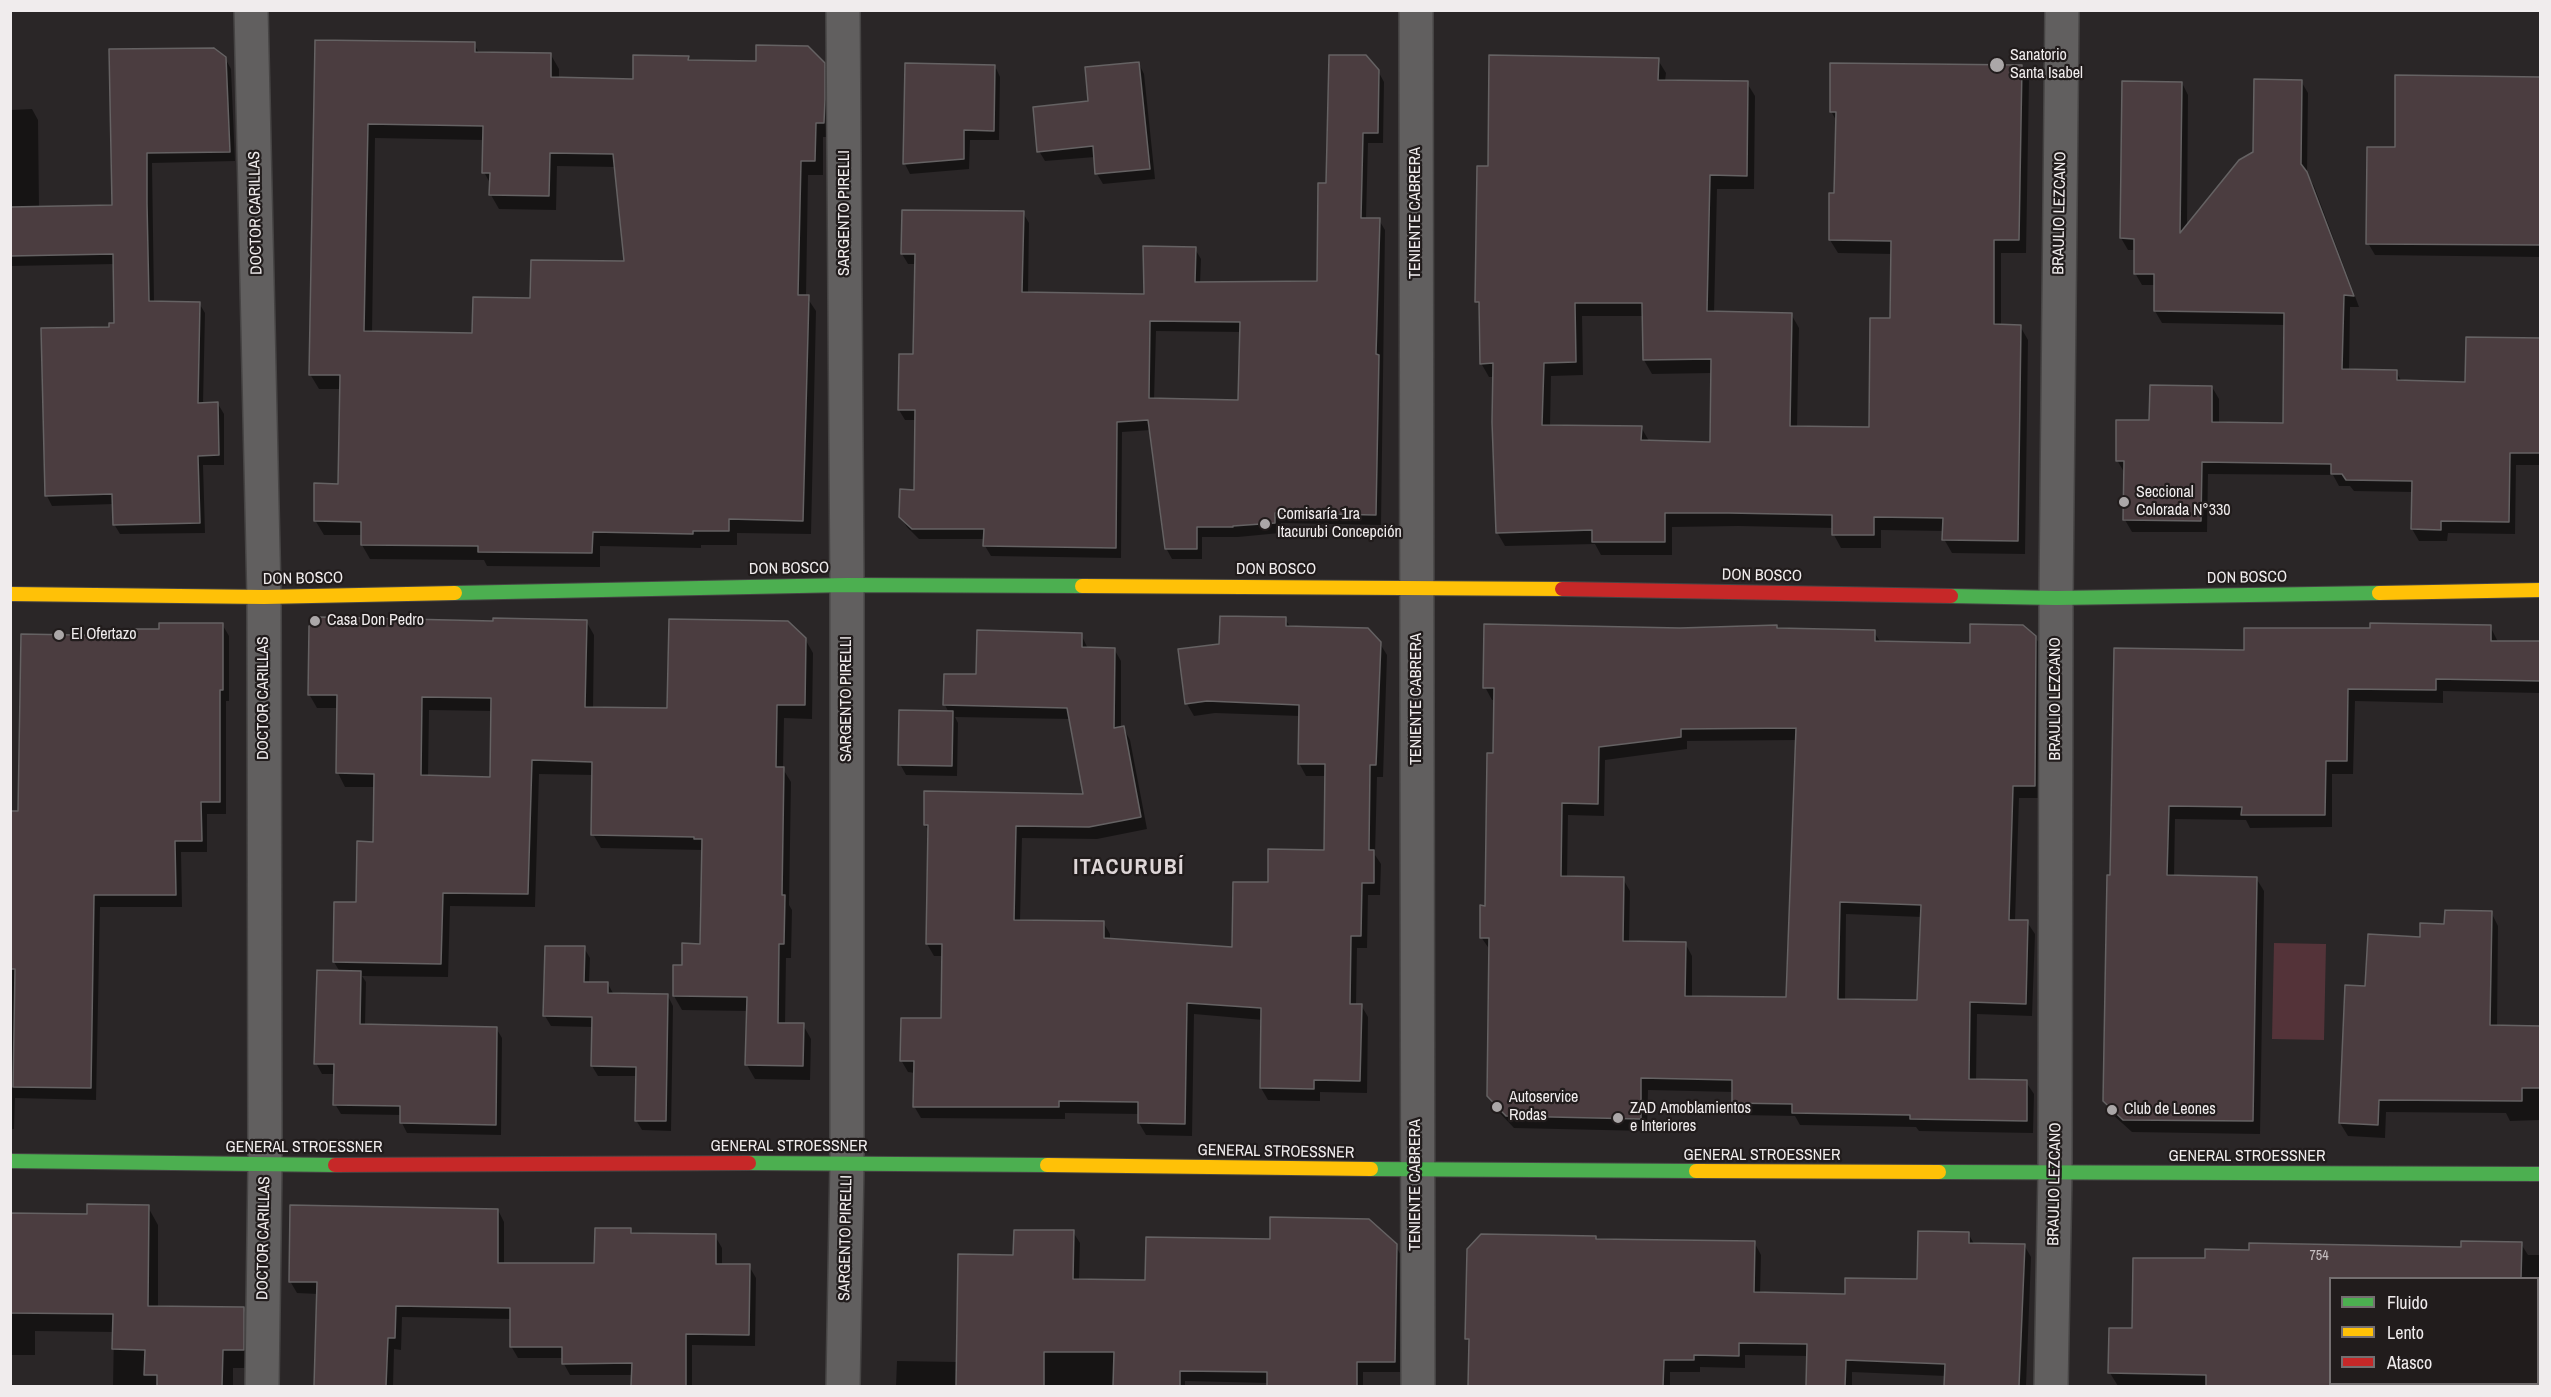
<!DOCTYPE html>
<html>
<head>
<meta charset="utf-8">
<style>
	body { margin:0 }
	#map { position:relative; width:2551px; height:1397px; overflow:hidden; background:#2a2627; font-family:"Archivo Narrow",sans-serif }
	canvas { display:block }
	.frame { position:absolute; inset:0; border:12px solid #f0eced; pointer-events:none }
	.legend { position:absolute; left:2329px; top:1277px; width:210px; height:108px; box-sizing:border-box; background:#211c1c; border:2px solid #746f70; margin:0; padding:8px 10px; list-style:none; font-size:18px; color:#f0eced }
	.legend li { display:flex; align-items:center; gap:12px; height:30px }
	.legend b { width:30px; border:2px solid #746f70 }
</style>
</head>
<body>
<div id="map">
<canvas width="2551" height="1397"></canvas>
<div class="frame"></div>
<ul class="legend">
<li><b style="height:8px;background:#4caf50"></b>Fluido</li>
<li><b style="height:8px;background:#ffc107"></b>Lento</li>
<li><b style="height:8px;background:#c62828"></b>Atasco</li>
</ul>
</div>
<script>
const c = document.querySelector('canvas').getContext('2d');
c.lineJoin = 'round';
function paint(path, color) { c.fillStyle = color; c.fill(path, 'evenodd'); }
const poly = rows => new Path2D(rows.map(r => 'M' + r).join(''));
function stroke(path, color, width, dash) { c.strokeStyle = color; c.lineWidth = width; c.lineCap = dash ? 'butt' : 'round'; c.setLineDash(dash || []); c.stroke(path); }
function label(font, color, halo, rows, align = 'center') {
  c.font = font + ' "Archivo Narrow",sans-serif'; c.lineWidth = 4.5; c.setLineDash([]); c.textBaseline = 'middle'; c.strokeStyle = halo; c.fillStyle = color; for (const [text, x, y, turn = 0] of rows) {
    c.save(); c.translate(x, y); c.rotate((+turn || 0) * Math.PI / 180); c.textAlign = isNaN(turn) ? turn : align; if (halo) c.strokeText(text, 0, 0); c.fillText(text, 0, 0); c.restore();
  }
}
const green = poly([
	[2274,943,2326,944,2324,1040,2272,1039]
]);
const shadow = poly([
	[316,41,474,44,479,53,551,55,559,69,559,79,634,80,688,58,690,62,823,64,832,79,832,137,823,137,823,175,808,175,806,296,816,311,811,534,737,533,737,545,701,545,701,548,600,546,600,567,487,566,484,560,370,559,362,545,362,535,324,535,315,520,339,485,341,389,319,389,310,374],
	[375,138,484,140,484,172,491,185,491,195,499,209,556,210,557,166,616,167,626,263,474,335,372,333],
	[111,51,225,58,231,69,235,161,152,163,154,302,199,303,205,313,203,404,218,404,224,414,224,465,203,465,205,533,120,534,114,524,114,504,52,506,47,496,110,329,116,324,115,264,10,266,10,110,32,109,38,120,39,208,114,207],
	[1658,60,1666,73,1665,81,1747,83,1755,96,1754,189,1717,189,1714,313,1791,314,1799,328,1797,427,1870,428,1891,320,1892,254,1838,253,1830,240,1836,195,1837,122,1831,111,2021,67,2029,80,2026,253,2001,253,2001,326,2020,326,2028,340,2025,554,1952,553,1944,539,1944,531,1881,530,1881,548,1841,548,1834,535,1834,528,1738,526,1672,527,1672,555,1601,555,1595,544,1505,546,1497,532,1494,377,1489,377,1481,363,1481,309,1477,302,1478,168,1490,168],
	[1582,316,1644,316,1644,360,1652,374,1712,373,1711,443,1649,441,1641,427,1550,426,1551,376,1583,375],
	[906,64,995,66,1000,77,999,140,970,140,969,169,910,174,905,164],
	[1139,64,1144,74,1155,179,1103,184,1097,174,1095,157,1045,161,1039,151,1090,103],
	[1378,71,1384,82,1383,143,1368,143,1366,219,1379,220,1385,230,1381,525,1281,523,1280,533,1238,537,1202,537,1202,559,1172,559,1166,548,1151,430,1122,432,1121,558,991,556,985,546,985,539,919,539,907,527,900,516,915,491,916,420,905,420,899,410,915,356,917,264,908,264,902,254,1023,213,1029,223,1028,294,1145,295,1195,249,1201,259,1200,284,1318,282,1328,184],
	[1156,331,1241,332,1240,401,1154,400],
	[2540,78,2540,257,2375,255,2368,243,2396,149],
	[2301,81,2308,93,2307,174,2314,186,2359,307,2350,307,2349,371,2396,372,2402,382,2466,383,2540,340,2540,465,2516,465,2515,534,2448,533,2447,541,2419,541,2412,529,2413,492,2354,491,2350,486,2339,486,2333,475,2208,474,2207,532,2132,532,2125,520,2124,472,2117,460,2151,422,2212,387,2219,399,2219,423,2284,424,2286,325,2162,323,2155,311,2156,285,2142,285,2135,273,2136,250,2128,250,2121,238,2182,83,2188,95,2187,228,2254,153],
	[1285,619,1291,628,1379,642,1387,655,1383,777,1377,777,1375,855,1381,864,1380,895,1368,895,1367,948,1357,948,1356,1005,1361,1005,1368,1017,1367,1093,1320,1092,1320,1101,1268,1100,1261,1088,1263,1020,1194,1014,1192,1136,1146,1135,1139,1123,1139,1114,1065,1113,1065,1119,921,1118,914,1106,915,1073,908,1072,901,1060,942,1020,944,956,934,956,927,944,929,831,925,825,1085,795,1070,719,955,717,958,723,957,776,906,775,900,764,949,713,945,705,978,676,1081,634,1088,649,1114,649,1121,661,1121,728,1123,727,1130,740,1147,829,1097,839,1022,838,1020,921,1103,922,1110,934,1110,940,1233,948,1269,884,1325,851,1326,776,1306,776,1299,763,1300,716,1215,713,1194,716,1187,704,1221,646],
	[586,621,594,635,593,709,669,710,805,639,813,653,812,719,784,718,783,769,791,782,789,905,792,910,791,958,786,958,785,1025,803,1025,811,1039,810,1080,755,1079,747,1065,748,1011,682,1010,674,996,683,966,701,945,703,850,601,848,593,834,594,775,539,774,535,907,450,906,448,977,362,976,366,982,365,1025,496,1028,502,1038,501,1135,407,1133,402,1123,402,1115,341,1114,335,1104,335,1074,322,1074,316,1063,340,972,334,962,357,903,374,843,375,787,345,787,338,773,339,708,317,708,309,694,494,622],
	[429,710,493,711,491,778,428,777],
	[222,624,229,636,229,701,226,701,226,814,207,814,207,852,181,852,182,907,100,907,96,1100,15,1098,14,1129,10,1129,10,812,19,812,132,637,161,630],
	[1776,626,1778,630,1874,632,1881,643,1971,645,2035,637,2043,649,2041,798,2019,798,2015,921,2027,922,2035,934,2032,1016,1977,1014,1976,1081,2026,1082,2034,1094,2033,1133,1919,1131,1916,1127,1800,1125,1795,1116,1741,1115,1734,1102,1734,1092,1648,1090,1647,1131,1514,1128,1496,1109,1489,1096,1490,950,1481,937,1487,907,1495,700,1492,700,1485,687,1680,629],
	[1797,740,1788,999,1692,997,1692,956,1685,943,1629,942,1630,891,1623,879,1567,878,1568,815,1604,816,1605,760,1687,749,1687,741],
	[1846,914,1922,917,1919,1002,1845,1001],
	[2490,626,2498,642,2540,642,2540,714,2540,693,2443,691,2443,703,2355,701,2353,774,2332,774,2332,827,2250,828,2246,820,2175,819,2174,877,2256,878,2264,891,2260,1134,2132,1132,2112,1114,2104,1101,2112,876,2245,651,2372,629],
	[2491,912,2498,926,2497,1028,2540,1027,2540,1120,2510,1121,2506,1113,2386,1112,2385,1138,2348,1136,2340,1123,2367,988,2421,938,2446,925],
	[584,948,590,958,589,983,608,984,614,995,668,996,673,1006,671,1131,642,1130,636,1120,637,1076,598,1076,592,1066,593,1027,551,1026,545,1016],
	[148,1207,158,1225,158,1307,243,1309,254,1327,254,1368,233,1368,233,1386,113,1386,114,1332,35,1331,35,1355,10,1355,10,1215,88,1215],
	[498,1210,504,1222,504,1264,596,1265,631,1230,633,1234,715,1236,722,1248,722,1265,749,1266,756,1278,755,1346,692,1345,692,1386,633,1386,633,1375,570,1375,564,1364,563,1358,518,1358,511,1346,511,1319,402,1317,401,1350,394,1349,393,1386,316,1386,318,1294,297,1293,290,1281],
	[1073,1232,1080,1243,1079,1280,1147,1282,1395,1245,1402,1257,1400,1372,1363,1372,1363,1386,1269,1386,1269,1383,1185,1381,1185,1386,896,1386,897,1361,958,1362,1015,1256],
	[1968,1233,1974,1244,2024,1245,2031,1257,2026,1386,1946,1386,1946,1376,1852,1372,1852,1386,1808,1386,1808,1356,1745,1355,1745,1368,1700,1367,1700,1372,1670,1372,1670,1386,1469,1386,1470,1345,1467,1338,1597,1240,1754,1242,1761,1255,1760,1294,1846,1296,1919,1281],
	[2521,1244,2528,1255,2540,1255,2540,1386,2118,1386,2110,1373,2111,1329,2133,1330,2207,1260,2463,1249],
	[2330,1278,2538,1278,2538,1384,2330,1384]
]);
const building = poly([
	[315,40,475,42,475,52,551,53,551,77,633,79,633,55,689,56,688,60,756,61,756,45,808,46,825,63,825,99,824,123,816,123,815,161,801,161,798,295,809,295,803,521,729,519,729,531,693,531,693,534,593,532,592,553,478,552,478,546,361,545,361,522,314,521,314,483,338,484,340,375,309,375,315,40],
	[368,124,483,126,482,173,490,173,489,195,549,196,550,153,613,154,624,261,531,260,530,298,473,297,472,333,364,331,368,124],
	[214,48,226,57,230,152,147,153,147,203,149,301,200,302,198,403,218,402,219,455,198,456,200,523,113,525,112,494,45,496,41,328,109,327,109,323,114,323,113,254,10,256,10,207,112,205,109,49,214,48],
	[1329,55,1366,55,1379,70,1378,133,1363,133,1361,218,1380,218,1376,354,1379,355,1376,515,1275,513,1275,523,1233,526,1233,527,1197,527,1197,549,1165,549,1148,420,1117,422,1116,548,983,546,984,529,912,529,899,517,900,489,914,490,915,410,898,410,899,354,913,354,915,254,901,254,902,210,1024,211,1022,292,1144,294,1143,246,1196,247,1195,282,1317,281,1318,183,1326,183,1329,55],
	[1150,321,1240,322,1238,400,1149,398,1150,321],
	[1489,55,1659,58,1658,80,1748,81,1747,176,1710,175,1707,311,1792,313,1790,426,1869,427,1870,318,1890,318,1891,241,1829,240,1829,193,1834,193,1836,112,1830,112,1830,63,2022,65,2019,240,1994,240,1994,324,2021,325,2018,541,1942,540,1943,518,1874,517,1874,535,1832,535,1832,515,1729,513,1665,513,1665,542,1592,542,1592,530,1496,533,1492,422,1493,363,1480,364,1479,302,1475,302,1477,166,1488,166,1489,55],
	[1575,303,1642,303,1643,360,1711,359,1710,442,1641,440,1642,426,1542,425,1544,363,1576,362,1575,303],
	[1139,62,1150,169,1095,174,1093,146,1037,152,1033,107,1088,101,1085,67,1139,62],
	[905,63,995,65,994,131,964,130,964,159,903,164,905,63],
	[2395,75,2541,77,2541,245,2366,244,2367,147,2395,147,2395,75],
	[2254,79,2302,80,2301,164,2307,172,2354,296,2344,295,2342,369,2397,370,2397,380,2465,382,2466,337,2541,338,2541,453,2510,453,2509,522,2441,521,2441,530,2411,529,2412,481,2346,480,2342,474,2331,474,2331,464,2202,462,2201,521,2123,520,2124,461,2116,461,2116,420,2149,420,2150,385,2212,386,2212,422,2283,423,2284,313,2154,311,2154,274,2134,274,2134,239,2120,238,2122,81,2182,82,2180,233,2239,160,2253,152,2254,79],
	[1220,616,1286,617,1286,626,1368,628,1381,642,1376,765,1370,765,1369,850,1374,850,1374,883,1362,883,1361,936,1351,936,1350,1004,1362,1004,1360,1081,1314,1080,1314,1089,1260,1088,1261,1008,1187,1003,1185,1124,1138,1123,1138,1102,1059,1101,1059,1107,913,1107,914,1061,900,1061,901,1018,941,1018,942,944,926,944,928,825,924,825,924,791,1083,794,1067,708,943,705,944,674,976,674,977,630,1082,633,1082,647,1115,648,1114,728,1124,726,1141,817,1089,827,1016,826,1014,920,1104,921,1104,938,1232,947,1233,882,1268,882,1268,849,1324,850,1325,764,1298,764,1299,705,1207,701,1185,704,1178,649,1219,644,1220,616],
	[320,617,493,621,493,618,587,620,585,707,667,708,669,619,788,621,806,638,805,705,777,705,776,767,784,767,782,895,785,895,784,944,779,944,778,1023,804,1023,803,1066,745,1065,747,997,673,996,673,965,682,965,682,943,700,944,702,839,694,839,694,837,591,835,592,762,532,760,528,894,443,893,441,964,333,962,334,902,356,902,357,841,373,842,374,774,336,773,337,695,308,695,309,626,320,617],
	[422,697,491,698,490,777,421,775,422,697],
	[159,623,223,623,223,690,220,690,220,802,201,802,202,841,175,841,176,895,94,895,91,1088,13,1087,15,969,10,969,10,811,18,811,21,634,131,636,131,629,159,629,159,623],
	[2370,623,2491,625,2491,641,2541,641,2541,681,2436,679,2436,690,2348,689,2347,761,2326,761,2325,815,2241,815,2242,807,2169,806,2167,875,2257,877,2253,1121,2123,1120,2103,1101,2107,875,2110,875,2114,648,2244,650,2244,628,2370,628,2370,623],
	[1484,624,1680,628,1777,625,1777,628,1875,630,1875,641,1970,643,1970,624,2023,625,2036,636,2035,786,2013,786,2009,920,2028,920,2026,1004,1970,1002,1969,1079,2027,1080,2027,1121,1910,1119,1910,1115,1792,1113,1792,1104,1732,1103,1732,1080,1641,1078,1641,1119,1506,1116,1487,1096,1489,938,1480,938,1480,905,1485,906,1487,753,1493,753,1494,688,1483,688,1484,624],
	[1796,728,1786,997,1685,996,1686,942,1623,941,1624,877,1561,876,1562,803,1598,804,1599,747,1681,737,1681,729,1796,728],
	[1840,902,1921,905,1917,1000,1838,999,1840,902],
	[899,710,953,711,952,766,898,765,899,710],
	[2445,910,2492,911,2490,1025,2541,1026,2541,1088,2522,1088,2522,1101,2379,1100,2378,1125,2339,1123,2345,985,2365,986,2368,934,2420,937,2420,923,2444,924,2445,910],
	[545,946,585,946,584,982,608,982,608,993,668,994,666,1121,635,1121,636,1067,591,1066,592,1017,543,1016,545,946],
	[317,970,361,971,360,1024,497,1027,496,1125,400,1123,400,1106,333,1105,334,1064,314,1064,317,970],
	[87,1204,149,1205,148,1306,244,1307,244,1350,223,1350,222,1386,157,1386,157,1375,144,1375,145,1350,112,1349,113,1314,10,1313,10,1213,87,1214,87,1204],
	[290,1205,498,1209,498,1263,594,1263,595,1228,631,1228,631,1233,716,1234,716,1264,750,1264,749,1335,686,1334,686,1386,631,1386,632,1363,562,1364,562,1347,510,1347,510,1308,396,1306,395,1338,388,1338,386,1386,314,1386,317,1282,289,1282,290,1205],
	[1270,1217,1369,1219,1397,1244,1395,1362,1357,1362,1357,1386,1267,1386,1267,1372,1180,1371,1180,1386,1113,1386,1114,1352,1044,1352,1044,1386,956,1386,958,1254,1013,1255,1014,1230,1074,1230,1073,1279,1145,1280,1146,1237,1270,1239,1270,1217],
	[1918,1231,1969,1232,1969,1243,2025,1244,2019,1386,1944,1386,1945,1364,1846,1360,1845,1386,1806,1386,1807,1344,1739,1343,1739,1356,1694,1355,1694,1360,1664,1360,1663,1386,1468,1386,1469,1339,1465,1339,1467,1249,1481,1234,1596,1236,1596,1239,1755,1241,1754,1292,1845,1294,1845,1278,1917,1279,1918,1231],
	[2461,1241,2522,1242,2521,1278,2331,1278,2331,1386,2206,1386,2206,1375,2108,1373,2109,1328,2132,1328,2133,1258,2205,1258,2205,1249,2249,1250,2249,1243,2461,1247,2461,1241]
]);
const street = poly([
	[251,10,264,597,265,1165,262,1386],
	[843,10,847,585,847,1163,843,1386],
	[1416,10,1418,1386],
	[2051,1386,2055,1174,2056,598,2062,10]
]);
const fast = poly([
	[455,593,847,585,1082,586],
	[1951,596,2056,598,2379,593],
	[10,1161,335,1165],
	[749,1163,1047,1165],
	[1371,1169,1696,1171],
	[1939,1172,2540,1174]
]);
const slow = poly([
	[1082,586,1562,589],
	[2379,593,2540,590],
	[10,594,264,597,455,593],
	[1047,1165,1371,1169],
	[1696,1171,1939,1172]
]);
const jam = poly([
	[1562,589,1951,596],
	[335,1165,749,1163]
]);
const markers = [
	[1997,65,8,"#aba7a8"],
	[2124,502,6,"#aba7a8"],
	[1265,524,6,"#aba7a8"],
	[315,621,6,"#aba7a8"],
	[59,635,6,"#aba7a8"],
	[1497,1107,6,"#aba7a8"],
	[2112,1110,6,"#aba7a8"],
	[1618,1118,6,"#aba7a8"]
];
const numberNames = [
	["754",2319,1256]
];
const poiNames = [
	["Sanatorio",2010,56],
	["Santa Isabel",2010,74],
	["Seccional",2136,493],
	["Colorada N°330",2136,511],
	["Comisaría 1ra",1277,515],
	["Itacurubi Concepción",1277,533],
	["Casa Don Pedro",327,621],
	["El Ofertazo",71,635],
	["Autoservice",1509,1098],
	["Rodas",1509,1116],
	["ZAD Amoblamientos",1630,1109],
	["e Interiores",1630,1127],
	["Club de Leones",2124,1110]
];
const streetNames = [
	["DOCTOR CARILLAS",256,213,-91],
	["SARGENTO PIRELLI",845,213,-90],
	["TENIENTE CABRERA",1416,213,-90],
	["BRAULIO LEZCANO",2060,213,-89],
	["DON BOSCO",789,569,-1],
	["DON BOSCO",1276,570],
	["DON BOSCO",1762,576,1],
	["DON BOSCO",2247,578,-1],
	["DON BOSCO",303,579,-1],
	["DOCTOR CARILLAS",264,698,-90],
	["SARGENTO PIRELLI",847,699,-90],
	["TENIENTE CABRERA",1417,699,-90],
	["BRAULIO LEZCANO",2056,699,-90],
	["GENERAL STROESSNER",789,1147],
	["GENERAL STROESSNER",304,1148],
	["GENERAL STROESSNER",1276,1152,1],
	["GENERAL STROESSNER",1762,1156],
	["GENERAL STROESSNER",2247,1157],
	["BRAULIO LEZCANO",2055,1184,-89],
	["TENIENTE CABRERA",1416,1185,-90],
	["DOCTOR CARILLAS",264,1238,-89],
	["SARGENTO PIRELLI",846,1238,-89]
];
const districtNames = [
	["ITACURUBÍ",1129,868]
];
paint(green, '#543339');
paint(shadow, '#0007');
paint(building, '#4b3d40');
stroke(building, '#656263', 1.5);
stroke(street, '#464444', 36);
stroke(fast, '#464444', 16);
stroke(slow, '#464444', 16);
stroke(jam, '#464444', 16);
stroke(street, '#615f5f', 33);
stroke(fast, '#4caf50', 14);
stroke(slow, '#ffc107', 14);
stroke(jam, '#c62828', 14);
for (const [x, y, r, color] of markers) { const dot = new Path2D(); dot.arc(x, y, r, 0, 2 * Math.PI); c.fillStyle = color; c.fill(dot); stroke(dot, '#211c1c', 2); }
label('14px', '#c7c0c2', null, numberNames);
label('16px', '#f0eced', '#211c1c', poiNames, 'left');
label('16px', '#f0eced', '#211c1c', streetNames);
c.letterSpacing = '1.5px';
label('bold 22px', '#ded6d7', '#211c1c', districtNames);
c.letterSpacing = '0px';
</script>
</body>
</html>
